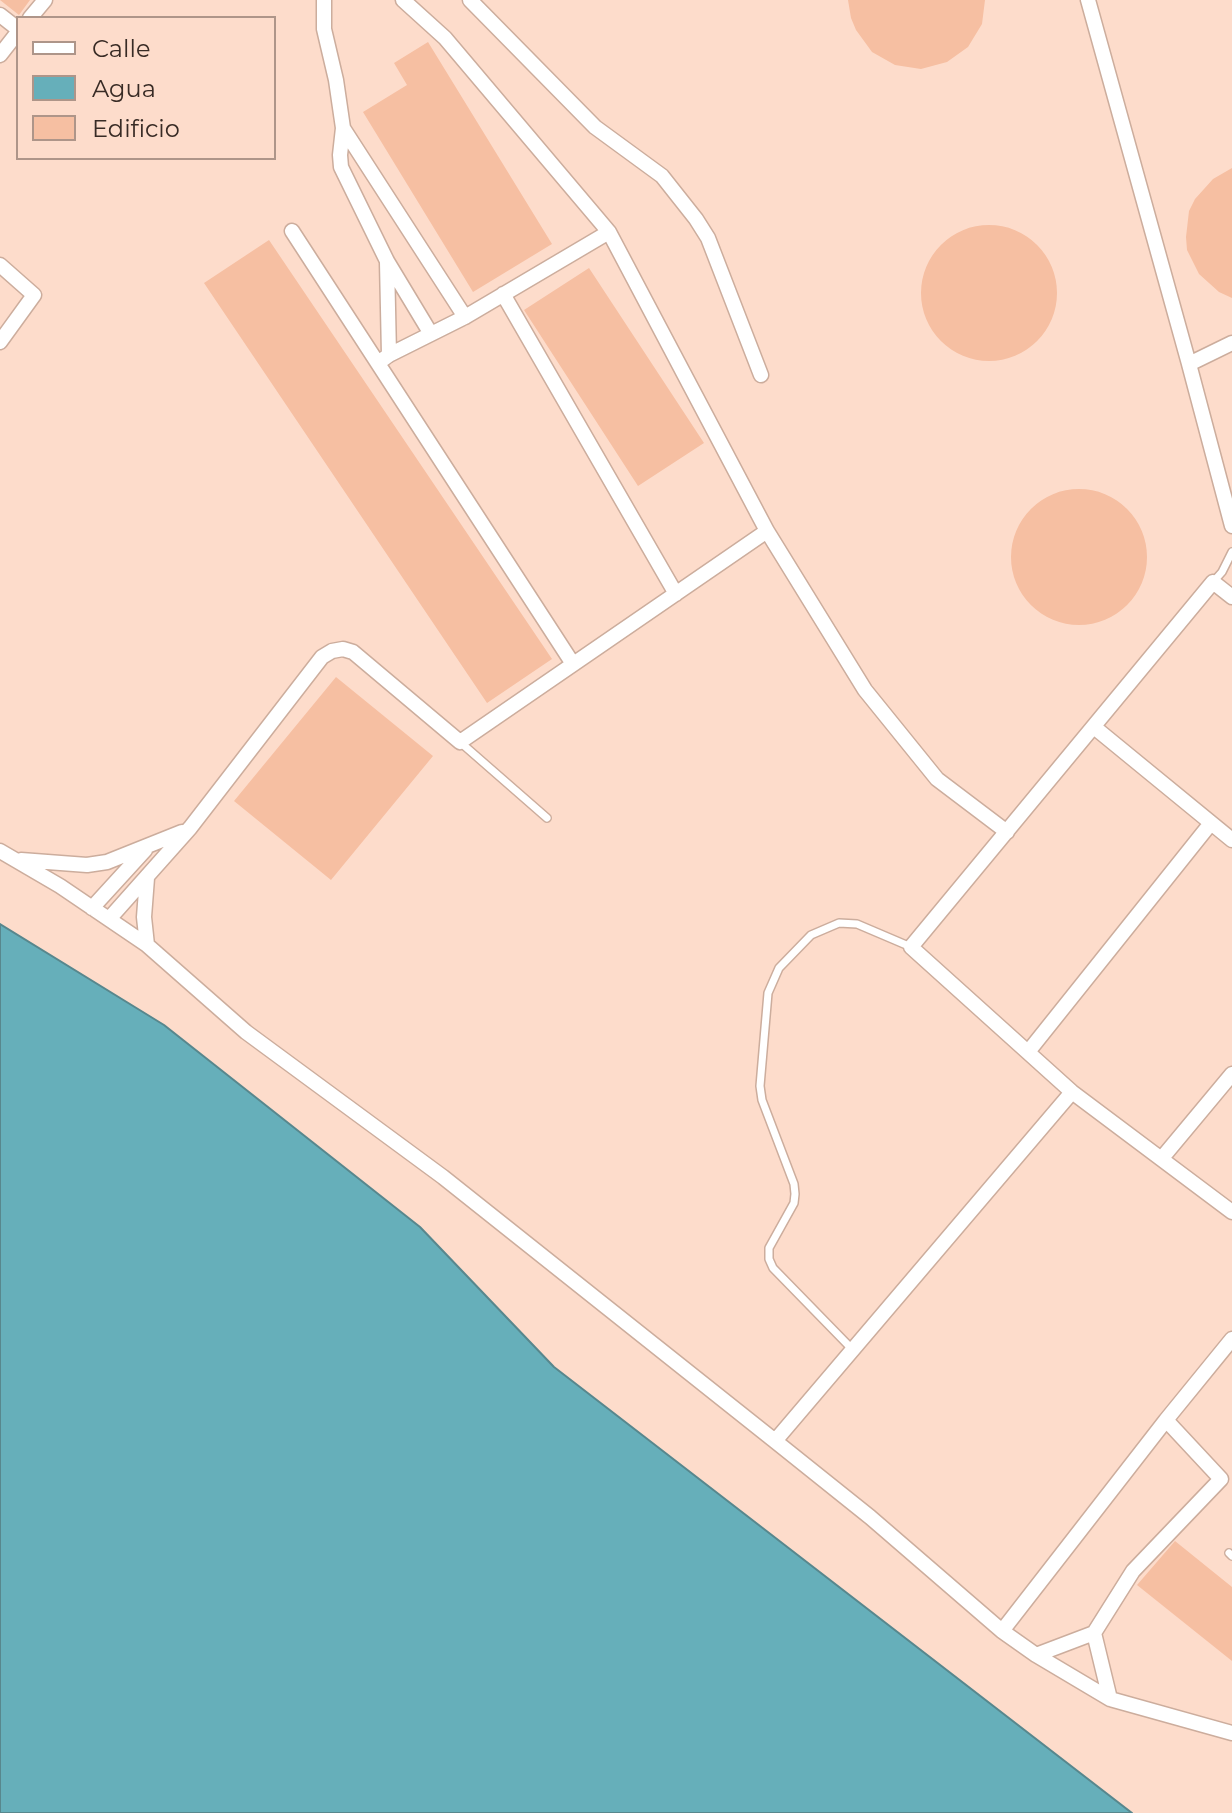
<!DOCTYPE html>
<html>
<head>
<meta charset="utf-8">
<style>
	body { margin:0 }
	#map { position:relative; width:1232px; height:1813px; overflow:hidden; background:#fddccb; font-family:Montserrat,sans-serif }
	canvas { display:block }
	.legend { position:absolute; left:16px; top:16px; width:260px; height:144px; box-sizing:border-box; background:#fddccb; border:2px solid #ae9589; margin:0; padding:10px 14px; list-style:none; font-size:24px; color:#382b25 }
	.legend li { display:flex; align-items:center; gap:16px; height:40px }
	.legend b { width:40px; border:2px solid #ae9589 }
</style>
</head>
<body>
<div id="map">
<canvas width="1232" height="1813"></canvas>
<ul class="legend">
<li><b style="height:10px;background:#fff"></b>Calle</li>
<li><b style="height:22px;background:#66afba"></b>Agua</li>
<li><b style="height:22px;background:#f6bfa2"></b>Edificio</li>
</ul>
</div>
<script>
const c = document.querySelector('canvas').getContext('2d');
c.lineJoin = 'round';
function paint(path, color) { c.fillStyle = color; c.fill(path, 'evenodd'); }
const poly = rows => new Path2D(rows.map(r => 'M' + r).join(''));
function stroke(path, color, width, dash) { c.strokeStyle = color; c.lineWidth = width; c.lineCap = dash ? 'butt' : 'round'; c.setLineDash(dash || []); c.stroke(path); }
const water = poly([
	[0,924,164,1025,420,1227,554,1367,1132,1813,0,1813,0,924]
]);
const building = poly([
	[0,0,30,0,19,15],
	[848,0,985,0,982,24,968,47,947,62,921,69,895,65,872,52,856,30,851,18],
	[428,42,552,244,473,292,363,112,407,85,394,63],
	[1232,168,1232,298,1219,292,1199,274,1187,250,1186,237,1189,211,1195,199,1213,179],
	'921 293a68 68 0 1 1 136 0a68 68 0 1 1-136 0Z',
	[269,240,552,659,487,703,204,283],
	[589,268,704,443,638,486,524,310],
	'1011 557a68 68 0 1 1 136 0a68 68 0 1 1-136 0Z',
	[336,677,433,756,331,880,234,801],
	[1175,1541,1232,1587,1232,1661,1137,1585]
]);
const service = poly([
	[1213,582,1222,572,1232,552],
	[460,742,547,818],
	[852,1349,773,1268,769,1259,769,1248,794,1203,795,1194,794,1184,762,1100,760,1086,768,993,779,968,811,935,839,923,857,924,911,947],
	[1229,1553,1232,1556]
]);
const minor = poly([
	[324,0,324,29,336,80,343,128,340,155,341,167,387,261,431,334],
	[403,0,445,38,609,232,767,531,865,690,937,779,1007,832],
	[470,0,595,127,662,176,696,219,708,238,761,375],
	[1088,0,1189,364],
	[0,15,18,29],
	[30,18,45,0],
	[0,55,18,32],
	[343,128,465,317],
	[292,231,573,664],
	[387,262,389,355],
	[0,265,34,295,0,342],
	[503,294,676,594],
	[1232,343,1189,364,1232,526],
	[378,363,389,355,465,317,609,232],
	[1232,597,1213,582,911,947,1072,1092,1232,1212],
	[1094,727,1232,840],
	[0,851,60,886,147,945,246,1032,443,1177,775,1441,870,1517,1002,1631,1036,1655,1110,1699,1232,1733],
	[21,860,87,865,107,862,182,832],
	[147,878,144,917,147,945],
	[92,908,145,850],
	[109,919,190,828,322,657,332,651,343,649,353,652,460,742,767,531],
	[1028,1052,1211,823],
	[1162,1158,1232,1074],
	[775,1441,1072,1092],
	[1002,1631,1166,1420,1232,1339],
	[1094,1633,1110,1699],
	[1036,1655,1094,1633,1133,1571,1221,1479,1166,1420]
]);
paint(water, '#66afba');
stroke(water, '#58878d', 2);
paint(building, '#f6bfa2');
stroke(service, '#ccad9d', 10);
stroke(minor, '#ccad9d', 17);
stroke(service, '#fff', 7);
stroke(minor, '#fff', 14);
</script>
</body>
</html>
